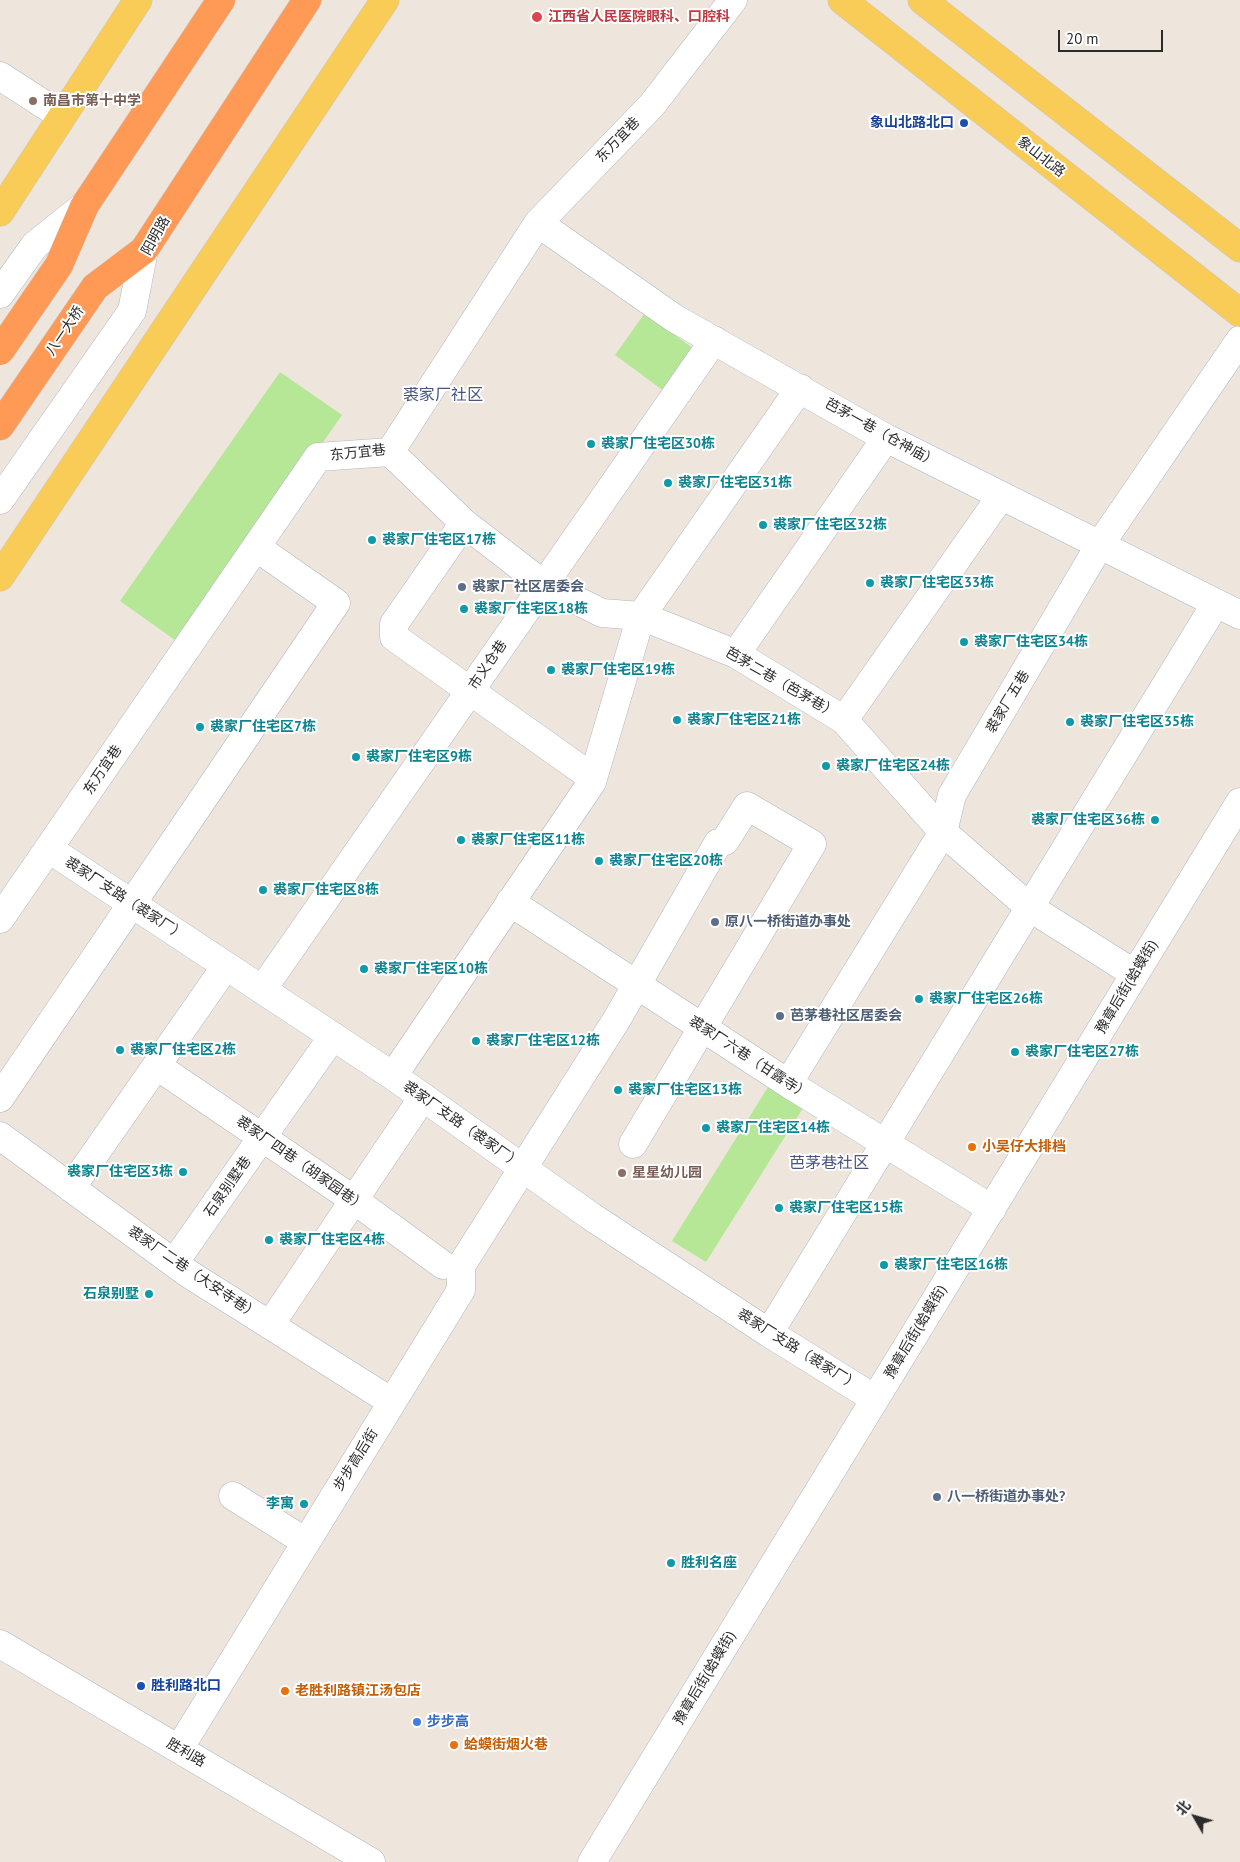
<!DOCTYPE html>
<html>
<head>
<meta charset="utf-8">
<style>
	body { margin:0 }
	#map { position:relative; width:1240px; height:1862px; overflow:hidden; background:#eee6dd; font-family:"PT Sans","Noto Sans SC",sans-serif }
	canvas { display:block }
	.north { position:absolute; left:1170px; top:1792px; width:50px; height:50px; -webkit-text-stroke:4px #fff; paint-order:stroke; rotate:308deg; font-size:14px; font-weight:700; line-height:20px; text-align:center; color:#2b2b2b }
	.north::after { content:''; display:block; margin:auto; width:18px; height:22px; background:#2b2b2b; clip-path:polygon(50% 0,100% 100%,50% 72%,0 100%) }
	.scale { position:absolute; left:1058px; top:30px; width:105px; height:22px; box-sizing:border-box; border:2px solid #2b2b2b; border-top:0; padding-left:6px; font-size:15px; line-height:18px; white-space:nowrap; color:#2b2b2b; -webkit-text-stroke:4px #fff; paint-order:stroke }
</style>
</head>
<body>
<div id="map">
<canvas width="1240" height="1862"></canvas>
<div class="north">北</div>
<div class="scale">20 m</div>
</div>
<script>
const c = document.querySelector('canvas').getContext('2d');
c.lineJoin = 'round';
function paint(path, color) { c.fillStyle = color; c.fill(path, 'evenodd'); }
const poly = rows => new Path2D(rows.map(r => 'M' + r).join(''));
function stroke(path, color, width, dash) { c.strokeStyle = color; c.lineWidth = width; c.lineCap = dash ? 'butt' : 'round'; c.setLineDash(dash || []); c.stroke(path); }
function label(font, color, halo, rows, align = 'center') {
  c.font = font + ' "PT Sans","Noto Sans SC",sans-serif'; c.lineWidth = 4; c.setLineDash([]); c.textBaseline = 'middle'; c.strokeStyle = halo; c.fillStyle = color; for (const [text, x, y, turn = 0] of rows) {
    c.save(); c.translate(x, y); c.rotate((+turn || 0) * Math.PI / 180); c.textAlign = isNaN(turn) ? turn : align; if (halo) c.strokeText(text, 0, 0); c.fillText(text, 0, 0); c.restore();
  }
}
const green = poly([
	[645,313,698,352,668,394,615,355],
	[280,372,342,415,182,645,120,601],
	[768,1087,803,1108,706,1262,672,1241]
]);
const minor = poly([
	[0,76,62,116],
	[538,223,674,318,886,438,1240,615],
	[0,294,35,245,85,205],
	[390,452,464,523,543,584,602,613,641,616,736,654,844,720,943,832,1029,907,1135,974],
	[0,500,132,311,144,250],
	[464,523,394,624,394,637,593,778],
	[736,654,886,438],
	[844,720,1001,496],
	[49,849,393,1076,592,1217,769,1333,875,1399],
	[510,902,789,1084,992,1209],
	[0,919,318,457,390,452,538,223,652,105,733,0],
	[262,990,714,340],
	[157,1066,354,1200,443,1265],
	[794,1074,943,832,952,795,1099,546,1240,340],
	[393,1076,592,782,641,616,800,388],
	[0,1098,336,603,256,547],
	[0,1136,189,1274,392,1402],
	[633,1144,812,844,747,806,725,841],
	[71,1188,226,966],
	[174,1263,333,1036],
	[270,1325,423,1097],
	[769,1333,1216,603],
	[233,1496,306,1542],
	[0,1644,371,1862],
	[179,1749,461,1290,461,1266,617,1019,718,843],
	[592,1862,1240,802]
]);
const major = poly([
	[842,0,1240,313],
	[922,0,1240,248],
	[0,212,138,0],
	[0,577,385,0]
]);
const highway = poly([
	[85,205,221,0],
	[0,426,95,287,144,250,307,0]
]);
const highwayBridge = poly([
	[0,351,59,265,85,205]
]);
const markers = [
	[537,17,6,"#e0444e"],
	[33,101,5,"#8d6e63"],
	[964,123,5,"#1a4fb4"],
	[591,444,5,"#0f9aa8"],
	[668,483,5,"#0f9aa8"],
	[763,525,5,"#0f9aa8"],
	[372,540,5,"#0f9aa8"],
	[870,583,5,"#0f9aa8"],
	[462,587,5,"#5c6f8a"],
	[464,609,5,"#0f9aa8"],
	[964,642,5,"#0f9aa8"],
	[551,670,5,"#0f9aa8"],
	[677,720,5,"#0f9aa8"],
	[1070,722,5,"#0f9aa8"],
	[200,727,5,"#0f9aa8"],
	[356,757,5,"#0f9aa8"],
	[826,766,5,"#0f9aa8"],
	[1155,820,5,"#0f9aa8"],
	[461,840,5,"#0f9aa8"],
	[599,861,5,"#0f9aa8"],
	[263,890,5,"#0f9aa8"],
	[715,922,5,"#5c6f8a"],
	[364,969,5,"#0f9aa8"],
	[919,999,5,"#0f9aa8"],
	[780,1016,5,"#5c6f8a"],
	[476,1041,5,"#0f9aa8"],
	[120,1050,5,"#0f9aa8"],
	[1015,1052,5,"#0f9aa8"],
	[618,1090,5,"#0f9aa8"],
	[706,1128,5,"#0f9aa8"],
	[972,1147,5,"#e8710a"],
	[183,1172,5,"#0f9aa8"],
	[622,1173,5,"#8d6e63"],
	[779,1208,5,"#0f9aa8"],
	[269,1240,5,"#0f9aa8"],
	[884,1265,5,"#0f9aa8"],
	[149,1294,5,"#0f9aa8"],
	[937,1497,5,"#5c6f8a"],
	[304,1504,5,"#0f9aa8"],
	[671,1563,5,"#0f9aa8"],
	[141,1686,5,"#1a4fb4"],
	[285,1691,5,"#e8710a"],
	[417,1722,5,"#3f7fe0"],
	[454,1745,5,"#e8710a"]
];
const healthNames = [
	["江西省人民医院眼科、口腔科",548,17]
];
const educationNames = [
	["南昌市第十中学",43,101],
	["星星幼儿园",632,1173]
];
const transitNames = [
	["象山北路北口",954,123],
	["胜利路北口",151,1686,"left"]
];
const streetNames = [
	["东万宜巷",618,140,-46],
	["象山北路",1041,157,38],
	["阳明路",156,236,-61],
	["八一大桥",65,331,-56],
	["芭茅一巷（仓神庙）",881,433,29],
	["东万宜巷",358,453,-6],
	["市义仓巷",488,665,-56],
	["芭茅二巷（芭茅巷）",781,683,30],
	["裘家厂五巷",1008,702,-59],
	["东万宜巷",103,770,-56],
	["裘家厂支路（裘家厂）",125,899,33],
	["豫章后街(蛤蟆街)",1127,987,-59],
	["裘家厂六巷（甘露寺）",749,1058,33],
	["裘家厂支路（裘家厂）",462,1125,35],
	["裘家厂四巷（胡家园巷）",301,1164,35],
	["石泉别墅巷",228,1187,-55],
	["裘家厂二巷（大安寺巷）",193,1273,34],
	["豫章后街(蛤蟆街)",916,1332,-59],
	["裘家厂支路（裘家厂）",798,1350,32],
	["步步高后街",356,1460,-58],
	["豫章后街(蛤蟆街)",705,1678,-59],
	["胜利路",186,1753,30]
];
const cultureNames = [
	["裘家厂住宅区30栋",601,444],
	["裘家厂住宅区31栋",678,483],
	["裘家厂住宅区32栋",773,525],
	["裘家厂住宅区17栋",382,540],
	["裘家厂住宅区33栋",880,583],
	["裘家厂住宅区18栋",474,609],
	["裘家厂住宅区34栋",974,642],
	["裘家厂住宅区19栋",561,670],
	["裘家厂住宅区21栋",687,720],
	["裘家厂住宅区35栋",1080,722],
	["裘家厂住宅区7栋",210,727],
	["裘家厂住宅区9栋",366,757],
	["裘家厂住宅区24栋",836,766],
	["裘家厂住宅区36栋",1145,820,"right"],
	["裘家厂住宅区11栋",471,840],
	["裘家厂住宅区20栋",609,861],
	["裘家厂住宅区8栋",273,890],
	["裘家厂住宅区10栋",374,969],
	["裘家厂住宅区26栋",929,999],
	["裘家厂住宅区12栋",486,1041],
	["裘家厂住宅区2栋",130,1050],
	["裘家厂住宅区27栋",1025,1052],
	["裘家厂住宅区13栋",628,1090],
	["裘家厂住宅区14栋",716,1128],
	["裘家厂住宅区3栋",173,1172,"right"],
	["裘家厂住宅区15栋",789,1208],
	["裘家厂住宅区4栋",279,1240],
	["裘家厂住宅区16栋",894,1265],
	["石泉别墅",139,1294,"right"],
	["李寓",294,1504,"right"],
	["胜利名座",681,1563]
];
const serviceNames = [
	["裘家厂社区居委会",472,587],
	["原八一桥街道办事处",725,922],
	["芭茅巷社区居委会",790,1016],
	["八一桥街道办事处?",947,1497]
];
const foodNames = [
	["小吴仔大排档",982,1147],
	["老胜利路镇江汤包店",295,1691],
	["蛤蟆街烟火巷",464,1745]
];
const shopNames = [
	["步步高",427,1722]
];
const quarterNames = [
	["裘家厂社区",443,395],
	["芭茅巷社区",829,1163]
];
paint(green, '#b5e796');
stroke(minor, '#b1b4c0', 29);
stroke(major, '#c8c8c8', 29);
stroke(highway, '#c8c8c8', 29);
stroke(minor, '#fff', 28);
stroke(major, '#f9cc57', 28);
stroke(highway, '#ff9956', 28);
stroke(highwayBridge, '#c8c8c8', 29, []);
stroke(highwayBridge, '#ff9956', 28);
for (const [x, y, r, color] of markers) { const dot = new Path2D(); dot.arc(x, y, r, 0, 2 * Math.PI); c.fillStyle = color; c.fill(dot); stroke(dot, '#fff', 2); }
label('bold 14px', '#be3a42', '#fff', healthNames, 'left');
label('bold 14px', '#785e54', '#fff', educationNames, 'left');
label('bold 14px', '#164399', '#fff', transitNames, 'right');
label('14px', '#2b2b2b', '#fff', streetNames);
label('bold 14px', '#0d838f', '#fff', cultureNames, 'left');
label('bold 14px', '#4e5e75', '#fff', serviceNames, 'left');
label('bold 14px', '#c56008', '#fff', foodNames, 'left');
label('bold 14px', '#366cbe', '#fff', shopNames, 'left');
label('16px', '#49547f', '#fff', quarterNames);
</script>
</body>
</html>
